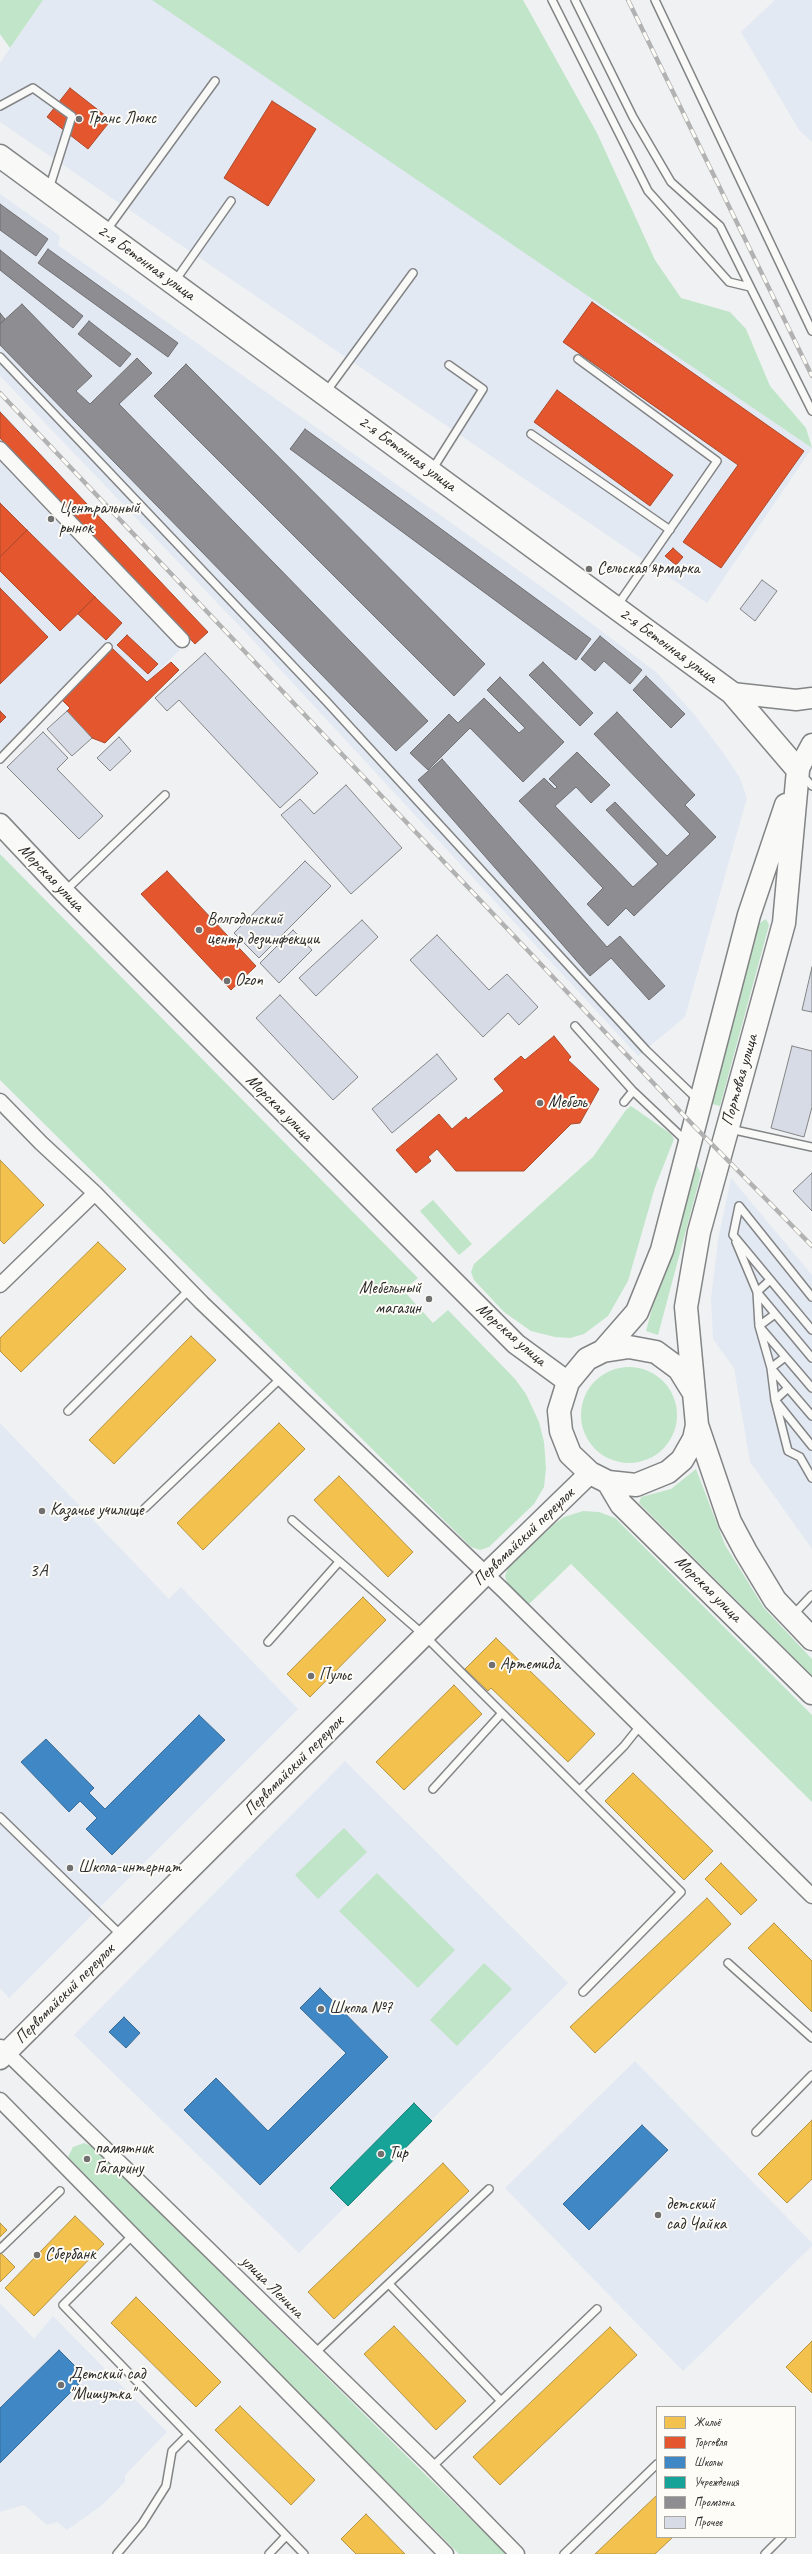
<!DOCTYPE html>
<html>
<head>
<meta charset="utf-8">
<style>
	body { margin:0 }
	#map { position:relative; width:812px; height:2554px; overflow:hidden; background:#eff1f3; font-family:Caveat,sans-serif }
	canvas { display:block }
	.legend { position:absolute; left:656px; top:2406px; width:140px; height:132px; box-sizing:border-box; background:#fdfcf7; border:1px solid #a9a8a5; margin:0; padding:5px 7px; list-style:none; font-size:12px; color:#2b2b2b }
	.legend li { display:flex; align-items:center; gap:8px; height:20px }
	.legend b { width:20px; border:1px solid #a9a8a5 }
</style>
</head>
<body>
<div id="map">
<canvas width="812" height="2554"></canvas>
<ul class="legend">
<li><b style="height:11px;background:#f2c14e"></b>Жильё</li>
<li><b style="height:11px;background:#e4572e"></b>Торговля</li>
<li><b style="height:11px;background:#3f88c5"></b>Школы</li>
<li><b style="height:11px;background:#17a398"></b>Учреждения</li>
<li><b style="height:11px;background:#8d8d92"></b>Промзона</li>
<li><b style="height:11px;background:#d7dbe5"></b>Прочее</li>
</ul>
</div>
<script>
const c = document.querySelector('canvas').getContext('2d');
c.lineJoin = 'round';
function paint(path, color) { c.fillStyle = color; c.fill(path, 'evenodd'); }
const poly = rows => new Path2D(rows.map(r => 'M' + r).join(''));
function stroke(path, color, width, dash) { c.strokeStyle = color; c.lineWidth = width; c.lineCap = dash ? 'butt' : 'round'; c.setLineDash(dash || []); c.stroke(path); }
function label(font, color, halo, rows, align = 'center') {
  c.font = font + ' Caveat,sans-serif'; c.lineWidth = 4; c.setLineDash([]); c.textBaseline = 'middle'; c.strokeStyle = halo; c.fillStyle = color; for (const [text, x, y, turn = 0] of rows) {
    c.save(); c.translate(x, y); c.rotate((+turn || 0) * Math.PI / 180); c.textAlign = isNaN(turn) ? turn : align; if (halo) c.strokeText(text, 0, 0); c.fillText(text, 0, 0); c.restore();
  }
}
const built = poly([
	[43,0,156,0,812,448,707,603,0,122,0,63],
	[775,0,812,0,812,142,799,130,741,32],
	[0,194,60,236,58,245,556,597,656,672,694,714,724,754,740,778,747,798,685,1017,638,1056,251,638,0,376],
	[0,410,203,627,147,682,112,648,42,720,0,758],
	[731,1178,812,1275,812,1549,750,1462,734,1368,713,1339,711,1299,718,1240],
	[0,1423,169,1599,181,1587,298,1709,9,1998,0,1988],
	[345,1761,568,1983,299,2253,74,2035],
	[635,2061,812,2243,812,2246,683,2371,505,2188],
	[0,2303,34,2339,53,2316,167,2432,125,2475,125,2482,101,2506,67,2530,57,2522,47,2525,24,2505,0,2512]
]);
const green = poly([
	[0,0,43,0,10,48,0,34],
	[152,0,523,0,597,133,655,260,681,298,730,312,746,329,770,386,806,428,812,448],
	[0,854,418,1278,403,1290,433,1323,448,1310,515,1379,526,1394,539,1422,544,1442,546,1468,544,1487,534,1504,489,1547,480,1550,471,1547,0,1080],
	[766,919,769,925,720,1106,709,1103,758,924],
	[631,1106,671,1134,674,1139,655,1187,628,1281,608,1316,584,1334,570,1338,555,1337,531,1331,504,1312,474,1280,471,1272,474,1264,593,1157,626,1110],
	[697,1166,701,1174,658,1335,646,1331,690,1170],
	[433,1200,472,1244,459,1255,420,1211],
	'581 1415a48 48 0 1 1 96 0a48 48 0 1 1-96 0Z',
	[696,1469,725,1545,764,1608,812,1659,812,1676,639,1503,641,1497,671,1489],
	[583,1511,599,1512,615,1518,812,1715,812,1802,571,1564,528,1605,507,1583,505,1576,508,1568,553,1525,564,1517],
	[344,1828,367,1852,318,1899,295,1875],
	[377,1873,455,1950,418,1988,339,1911],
	[484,1963,512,1989,457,2046,430,2020],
	[84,2143,93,2147,506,2554,459,2554,73,2167,68,2157,73,2147]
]);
const homes = poly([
	[0,1160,44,1205,4,1244,0,1240,0,1160],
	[98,1242,126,1269,21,1372,0,1351,0,1338,98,1242],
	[191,1336,216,1360,114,1464,89,1440,191,1336],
	[279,1423,305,1449,203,1550,177,1523,279,1423],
	[339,1476,413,1552,388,1577,314,1500,339,1476],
	[363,1597,386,1620,310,1697,287,1674,363,1597],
	[496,1638,595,1734,568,1762,491,1688,488,1691,465,1669,496,1638],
	[454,1685,482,1714,404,1790,376,1762,454,1685],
	[633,1773,713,1851,684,1880,605,1801,633,1773],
	[721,1863,757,1900,741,1915,705,1879,721,1863],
	[707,1898,731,1924,595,2053,570,2027,707,1898],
	[774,1923,812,1961,812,2012,748,1948,774,1923],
	[812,2120,812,2179,787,2203,758,2174,812,2120],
	[443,2163,469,2191,334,2319,308,2292,443,2163],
	[75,2216,104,2244,34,2316,5,2288,75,2216],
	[0,2223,7,2230,0,2237,0,2223],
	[0,2252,15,2267,0,2282,0,2252],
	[136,2297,221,2382,196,2407,111,2323,136,2297],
	[394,2326,466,2401,436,2430,364,2354,394,2326],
	[610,2327,637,2355,500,2485,473,2457,610,2327],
	[812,2341,812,2393,786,2367,812,2341],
	[240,2406,315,2480,291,2505,215,2430,240,2406],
	[657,2495,657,2537,673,2537,655,2554,595,2554,657,2495],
	[366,2514,405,2554,356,2554,341,2539,366,2514]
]);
const shops = poly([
	[70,88,111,120,88,149,47,117,70,88],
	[272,101,316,129,268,206,224,178,272,101],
	[592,302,804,451,721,568,683,542,738,465,563,342,592,302],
	[557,390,673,475,650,506,534,422,557,390],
	[0,412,208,632,195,644,0,438,0,412],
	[0,503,27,530,0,557,0,503],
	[27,530,95,597,60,631,0,571,0,557,27,530],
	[673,548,683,557,676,565,665,556,673,548],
	[0,588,48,637,0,684,0,588],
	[95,597,122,623,106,640,78,614,95,597],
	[127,635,158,664,148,674,117,645,127,635],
	[112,648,147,682,171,662,179,670,105,743,92,738,67,711,70,708,62,700,112,648],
	[0,711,6,717,0,723,0,711],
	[167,871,256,966,231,990,141,894,167,871],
	[554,1036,571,1057,568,1060,599,1089,580,1123,571,1124,524,1171,456,1171,437,1149,428,1157,431,1161,416,1173,396,1150,439,1114,452,1129,466,1117,468,1120,504,1091,494,1079,521,1056,525,1060,554,1036]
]);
const schools = poly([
	[199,1715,225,1740,112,1855,86,1829,97,1818,80,1801,69,1812,21,1762,46,1739,94,1788,89,1793,105,1809,199,1715],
	[320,1988,388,2057,260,2185,184,2110,216,2078,268,2131,346,2053,300,2008,320,1988],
	[124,2017,140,2033,126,2048,109,2032,124,2017],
	[642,2125,668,2150,589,2230,563,2204,642,2125],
	[59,2350,86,2377,0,2463,0,2408,59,2350]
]);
const public = poly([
	[414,2103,432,2121,348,2206,330,2188,414,2103]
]);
const industry = poly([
	[0,204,48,239,36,256,0,230,0,204],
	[48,249,178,343,168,357,38,263,48,249],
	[0,250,83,316,73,328,0,270,0,250],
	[22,304,92,376,76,391,90,404,137,358,152,373,119,404,428,721,396,751,0,345,0,324,22,304],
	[0,313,5,319,0,324,0,313],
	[89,321,131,354,120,367,78,334,89,321],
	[186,364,485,664,454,696,154,396,186,364],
	[305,429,591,639,576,660,290,449,305,429],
	[600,636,642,670,630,684,604,661,595,671,581,659,600,636],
	[543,662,593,713,580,726,529,675,543,662],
	[646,676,685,714,671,728,633,690,646,676],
	[500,677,564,742,523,782,470,728,428,770,410,753,449,714,458,723,484,698,519,733,525,728,487,690,500,677],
	[617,712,695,795,685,805,716,837,634,916,626,908,608,926,587,904,603,888,519,801,544,778,555,789,557,787,549,779,577,752,610,785,591,803,576,787,555,806,633,887,658,864,606,810,615,802,667,856,690,834,594,734,617,712],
	[442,759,607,947,620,936,665,986,649,1000,611,958,590,976,418,780,442,759]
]);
const building = poly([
	[762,580,777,591,755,621,740,609,762,580],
	[205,653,318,773,280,808,179,700,167,711,155,698,205,653],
	[67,711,92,738,72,756,47,729,67,711],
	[43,732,68,758,57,769,103,816,79,839,7,767,43,732],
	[119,737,131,751,110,771,97,758,119,737],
	[346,785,402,848,351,894,281,815,300,799,314,814,346,785],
	[305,861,331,886,259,958,234,933,305,861],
	[362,920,378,937,316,996,299,978,362,920],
	[293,930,312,950,279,983,260,963,293,930],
	[437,935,489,990,507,974,538,1007,519,1025,508,1013,483,1037,410,960,437,935],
	[812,967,812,1012,802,1010,812,967],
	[280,995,358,1077,333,1100,256,1018,280,995],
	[792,1046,812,1051,812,1107,804,1137,771,1128,792,1046],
	[437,1054,457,1079,392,1133,372,1109,437,1054],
	[812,1173,812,1211,793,1191,812,1173]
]);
const lane = poly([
	[552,0,648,191,729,282,750,287],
	[575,0,633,117,671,182,720,226,812,411],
	[655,0,812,331],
	[0,106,33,88,72,116,49,189],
	[106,231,215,81],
	[175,281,231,201],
	[0,357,327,702,646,1050,698,1100],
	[578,359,717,461,617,606],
	[326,392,413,273],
	[531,434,670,530],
	[432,470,483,389,449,365],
	[0,759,108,647],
	[802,775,812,786],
	[64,892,165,795],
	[575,1026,633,1091,687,1142],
	[624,1102,633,1091],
	[730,1129,812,1147],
	[736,1242,757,1292,759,1326,771,1368,775,1400,788,1451,800,1457,812,1478],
	[770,1280,757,1292,812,1358],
	[812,1297,739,1206,733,1235,812,1330],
	[775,1314,759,1326,812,1388],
	[785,1357,771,1368,812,1416],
	[788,1388,775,1400,812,1446],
	[68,1411,189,1290],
	[145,1508,280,1379],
	[292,1520,425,1636,681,1892,583,1992],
	[793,1615,812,1595],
	[268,1642,339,1562],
	[433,1789,502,1713],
	[580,1790,624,1746,640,1726],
	[0,1817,121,1935],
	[728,1963,812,2038],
	[756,2132,812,2075],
	[133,2235,63,2305,304,2554],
	[0,2249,60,2191],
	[389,2284,501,2401],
	[314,2354,489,2189],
	[432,2467,597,2309],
	[117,2554,142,2524,166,2486,172,2451,188,2435],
	[269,2554,286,2536],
	[564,2554,657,2464],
	[765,2554,782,2537]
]);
const street = poly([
	[0,449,182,640],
	[0,1101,41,1143,95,1193,202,1303,504,1591,812,1896],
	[0,1285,95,1193],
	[1,2047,432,2467,517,2554],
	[0,2100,446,2554]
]);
const secondary = poly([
	[732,693,796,700,812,698],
	[798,770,812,744],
	[0,824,64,892,516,1344,568,1382],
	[0,2059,486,1574,590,1473]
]);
const primary = poly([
	[0,156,732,693,798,770],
	[603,1351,637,1312,662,1250,749,915,786,805],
	[692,1390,679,1369,656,1352,629,1347,603,1351,587,1359,568,1382,559,1411,561,1431,570,1454,590,1473,608,1482,636,1485,668,1472,682,1460,694,1439,697,1425,686,1307,699,1232,784,923,798,770],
	[697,1425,730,1522,746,1552,775,1600,812,1639],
	[608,1482,621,1504,812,1693]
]);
const rail = poly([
	[628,0,812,376],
	[0,393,694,1126,812,1246]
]);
const markers = [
	[79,119,4,"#707071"],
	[51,519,4,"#707071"],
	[589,569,4,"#707071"],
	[199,930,4,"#707071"],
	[227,981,4,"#707071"],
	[540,1103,4,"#707071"],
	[429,1299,4,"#707071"],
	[42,1511,4,"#707071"],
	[492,1665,4,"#707071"],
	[311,1676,4,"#707071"],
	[70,1868,4,"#707071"],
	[321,2009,4,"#707071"],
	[381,2154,4,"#707071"],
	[87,2159,4,"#707071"],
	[658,2215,4,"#707071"],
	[37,2255,4,"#707071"],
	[61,2385,4,"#707071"]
];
const poiNames = [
	["Транс Люкс",87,119],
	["Центральный",59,509],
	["рынок",59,529],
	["Сельская ярмарка",597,569],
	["Волгодонский",207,920],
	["центр дезинфекции",207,940],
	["Ozon",235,981],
	["Мебель",548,1103],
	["Мебельный",421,1289,"right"],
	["магазин",421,1309,"right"],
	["Казачье училище",50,1511],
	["Артемида",500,1665],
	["Пульс",319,1676],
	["Школа-интернат",78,1868],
	["Школа №7",329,2009],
	["памятник",95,2149],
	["Гагарину",95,2169],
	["Тир",389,2154],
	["детский",666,2205],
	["сад Чайка",666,2225],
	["Сбербанк",45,2255],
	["Детский сад",69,2375],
	["\"Мишутка\"",69,2395]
];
const streetNames = [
	["2-я Бетонная улица",146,263,36],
	["2-я Бетонная улица",407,454,36],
	["2-я Бетонная улица",668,646,36],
	["Морская улица",51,878,46],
	["Портовая улица",740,1080,-74],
	["Морская улица",279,1108,45],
	["Морская улица",511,1335,41],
	["Первомайский переулок",524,1537,-44],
	["Морская улица",708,1589,45],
	["Первомайский переулок",294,1766,-45],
	["Первомайский переулок",65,1994,-45],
	["улица Ленина",272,2287,45]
];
const neighbourhoodNames = [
	["3А",39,1571]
];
paint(built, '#e3e9f3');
paint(green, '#c1e5c8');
paint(homes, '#f2c14e');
stroke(homes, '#b69444', 1);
paint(shops, '#e4572e');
stroke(shops, '#ac4a2d', 1);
paint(schools, '#3f88c5');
stroke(schools, '#396c97', 1);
paint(public, '#17a398');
stroke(public, '#1d7f77', 1);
paint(industry, '#8d8d92');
stroke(industry, '#707073', 1);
paint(building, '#d7dbe5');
stroke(building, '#838485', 1);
stroke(lane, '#838485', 10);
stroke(street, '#838485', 17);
stroke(secondary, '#838485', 23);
stroke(primary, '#838485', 25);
stroke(lane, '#f9faf8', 7);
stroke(street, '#f9faf8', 14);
stroke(secondary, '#f9faf8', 20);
stroke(primary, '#f9faf8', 22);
stroke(rail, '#b3b2b2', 4.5);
stroke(rail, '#fdfcf7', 3, [9]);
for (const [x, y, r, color] of markers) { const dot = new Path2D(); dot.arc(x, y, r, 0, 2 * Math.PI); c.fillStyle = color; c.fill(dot); stroke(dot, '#fdfcf7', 1.5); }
label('17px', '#2b2b2b', '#fdfcf7', poiNames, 'left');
label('17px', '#2b2b2b', '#fdfcf7', streetNames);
c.letterSpacing = '1px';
label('18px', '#2b2b2b', '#fdfcf7', neighbourhoodNames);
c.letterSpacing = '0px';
</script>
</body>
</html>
